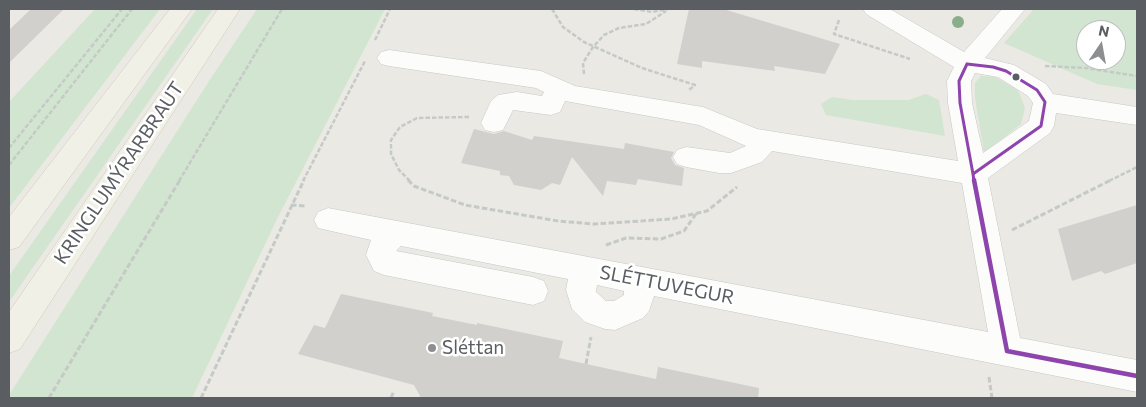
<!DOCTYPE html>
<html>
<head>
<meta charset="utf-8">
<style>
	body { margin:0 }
	#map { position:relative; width:1146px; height:407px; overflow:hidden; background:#eae9e4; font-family:Commissioner,sans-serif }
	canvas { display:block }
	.frame { position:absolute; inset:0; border:10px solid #5a5d61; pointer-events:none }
	.north { position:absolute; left:1076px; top:20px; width:50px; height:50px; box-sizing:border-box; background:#fff; border:1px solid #bdbec0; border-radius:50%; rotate:12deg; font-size:14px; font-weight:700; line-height:20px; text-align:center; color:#5a5d61 }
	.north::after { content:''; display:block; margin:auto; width:18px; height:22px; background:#8c8e8f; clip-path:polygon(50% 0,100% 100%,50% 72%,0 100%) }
</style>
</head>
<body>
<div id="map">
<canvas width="1146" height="407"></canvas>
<div class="frame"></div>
<div class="north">N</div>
</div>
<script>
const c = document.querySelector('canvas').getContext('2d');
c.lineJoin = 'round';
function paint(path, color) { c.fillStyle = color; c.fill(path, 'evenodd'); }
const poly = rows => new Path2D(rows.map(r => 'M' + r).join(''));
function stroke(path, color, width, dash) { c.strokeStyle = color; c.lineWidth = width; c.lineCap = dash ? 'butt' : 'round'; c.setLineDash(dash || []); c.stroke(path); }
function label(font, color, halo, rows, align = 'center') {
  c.font = font + ' Commissioner,sans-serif'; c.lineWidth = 5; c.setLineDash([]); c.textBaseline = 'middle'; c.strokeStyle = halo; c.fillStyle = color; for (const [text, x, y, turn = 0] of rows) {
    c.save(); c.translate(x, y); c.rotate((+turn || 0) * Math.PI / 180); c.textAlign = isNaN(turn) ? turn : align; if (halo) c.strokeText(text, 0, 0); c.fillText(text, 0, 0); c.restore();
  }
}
const green = poly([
	[95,9,160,9,9,208,9,102],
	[197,9,213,9,9,302,9,276],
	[257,9,385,9,276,221,192,398,9,398,9,395,211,78],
	[1034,9,1137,9,1137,90,1097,84,1004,43],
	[1086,30,1116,30,1116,60,1086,60],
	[981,76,995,77,1018,90,1025,108,1021,124,984,153,975,98,975,83],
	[926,94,939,100,945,136,826,115,821,104,832,97,853,100,908,100]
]);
const building = poly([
	[31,9,64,9,9,63,9,30],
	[689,9,723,9,840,44,825,74,774,66,775,71,702,61,702,68,677,64],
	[474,129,494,134,504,131,532,140,534,136,624,149,625,143,674,152,671,158,675,165,684,168,682,186,638,179,636,185,607,181,603,196,572,157,560,185,552,183,541,190,514,185,509,176,500,175,500,171,461,163],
	[1137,205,1137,263,1105,274,1101,271,1072,281,1058,229],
	[341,294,433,313,432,316,477,325,477,323,563,341,559,358,586,364,656,379,658,367,759,388,758,398,421,398,414,385,298,354,314,325,325,328]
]);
const pathFar1 = poly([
	[552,9,563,27,584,42,642,68,695,85,689,90],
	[634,9,652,12,668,9],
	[839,20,834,34,910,59],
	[375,40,390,9],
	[1045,66,1086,68,1137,76],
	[584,74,583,63,593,47,604,35,619,28,646,24,666,11],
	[9,148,122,9],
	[9,165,132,9],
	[179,181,282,9],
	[303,181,365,61],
	[410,181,399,170,391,154,391,140,400,127,417,118,469,117],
	[1109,181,1137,167]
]);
const path = poly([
	[408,180,414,186,465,205,558,221,594,224,671,219,707,211,737,187],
	[291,205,306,206],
	[1012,230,1111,180],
	[606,245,626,238,661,239,684,231,696,214],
	[586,364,591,337],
	[989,377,992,398],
	[49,398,180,180],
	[201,398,304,180],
	[391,398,394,391]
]);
const minor = poly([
	[863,9,890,9,964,52,1002,9,1025,9,985,58,1014,65,1046,84,1053,94,1137,107,1137,125,1056,113,1054,126,1050,133,988,178,1020,338,1137,360,1137,392,654,296,649,311,643,318,615,330,605,329,585,322,572,309,566,290,568,279,401,246,396,251,533,277,544,281,548,291,544,301,533,305,384,275,374,271,366,255,371,240,318,228,314,220,318,212,328,208,988,332,962,183,772,151,762,162,731,173,719,173,686,167,677,164,673,157,677,150,686,147,730,153,746,146,699,125,565,101,560,112,551,115,513,110,503,130,494,132,485,130,481,123,491,101,498,95,517,92,542,96,544,92,536,88,389,66,381,64,377,58,381,52,389,50,541,71,575,86,703,107,757,129,958,161,948,103,947,81,954,67,866,14,863,9],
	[975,73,998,77,1028,96,1033,103,1029,121,983,153,972,103,971,81,975,73],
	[597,285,624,291,624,295,614,301,606,301,596,292,597,285]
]);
const major = poly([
	[170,9,192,9,19,247,9,250,9,217,170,9],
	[218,9,240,9,20,349,9,353,9,312,218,9]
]);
const bus1Far1 = poly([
	[967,64,993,67,1006,71,1037,90,1045,102,1041,126,973,174,960,103,959,81,967,64],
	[973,174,974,181]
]);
const bus1 = poly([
	[974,180,1007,351],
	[1007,351,1137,376]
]);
const trees = [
	[958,22]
];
const markers = [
	[1016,77,4.5,"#5a5d61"],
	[432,348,5,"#8c8e8f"]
];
const streetNames = [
	["KRINGLUMÝRARBRAUT",119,173,-56],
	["SLÉTTUVEGUR",667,285,11]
];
const poiNames = [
	["Sléttan",442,348]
];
paint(green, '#d2e5d0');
paint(building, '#d1d0cd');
stroke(minor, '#c6c7c6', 1);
stroke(major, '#d0c9b4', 1);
stroke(pathFar1, '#c5cac7', 2.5, [4.5, 2]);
stroke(path, '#c5cac7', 3, [5.5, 2.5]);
paint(minor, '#fcfcfb');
paint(major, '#f1f0e7');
stroke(bus1Far1, '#8e44ad', 3);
stroke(bus1, '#8e44ad', 4.5);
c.fillStyle = '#89af89';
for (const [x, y] of trees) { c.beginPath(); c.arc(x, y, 6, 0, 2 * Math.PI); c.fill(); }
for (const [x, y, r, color] of markers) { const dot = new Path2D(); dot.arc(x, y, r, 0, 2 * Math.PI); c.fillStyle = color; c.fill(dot); stroke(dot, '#fff', 2); }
label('19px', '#5a5d61', '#fff', streetNames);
label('19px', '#5a5d61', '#fff', poiNames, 'left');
</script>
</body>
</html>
